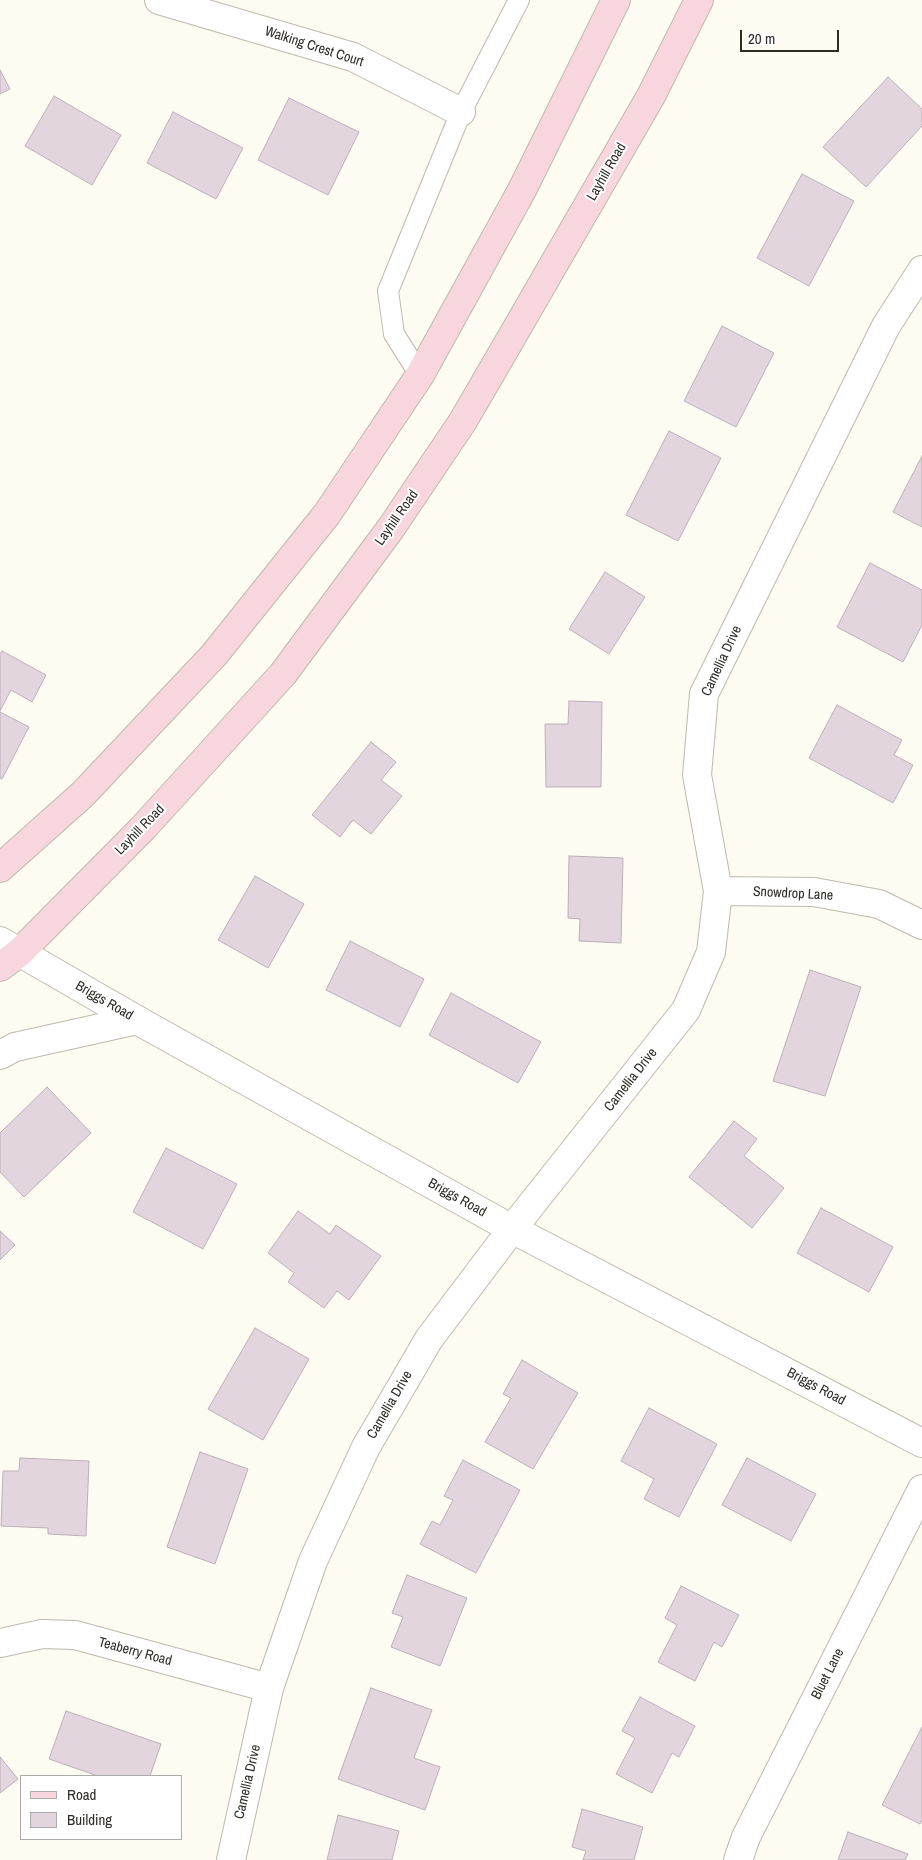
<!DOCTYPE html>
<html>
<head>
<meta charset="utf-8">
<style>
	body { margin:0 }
	#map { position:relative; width:922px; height:1860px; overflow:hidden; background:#fefbf3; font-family:"Archivo Narrow",sans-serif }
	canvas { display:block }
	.legend { position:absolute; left:20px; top:1775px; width:162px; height:65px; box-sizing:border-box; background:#fff; border:1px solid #ababa9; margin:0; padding:6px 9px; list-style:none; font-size:15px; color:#2e2c27 }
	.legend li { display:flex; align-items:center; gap:10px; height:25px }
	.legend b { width:25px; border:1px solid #ababa9 }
	.scale { position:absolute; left:740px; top:30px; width:99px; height:22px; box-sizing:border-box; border:2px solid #2e2c27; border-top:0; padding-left:6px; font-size:15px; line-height:18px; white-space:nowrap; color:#2e2c27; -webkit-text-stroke:4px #fff; paint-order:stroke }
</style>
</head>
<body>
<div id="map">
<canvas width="922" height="1860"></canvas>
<ul class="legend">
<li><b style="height:6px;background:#f7d6dd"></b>Road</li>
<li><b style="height:14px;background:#e2d5dd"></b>Building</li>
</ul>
<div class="scale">20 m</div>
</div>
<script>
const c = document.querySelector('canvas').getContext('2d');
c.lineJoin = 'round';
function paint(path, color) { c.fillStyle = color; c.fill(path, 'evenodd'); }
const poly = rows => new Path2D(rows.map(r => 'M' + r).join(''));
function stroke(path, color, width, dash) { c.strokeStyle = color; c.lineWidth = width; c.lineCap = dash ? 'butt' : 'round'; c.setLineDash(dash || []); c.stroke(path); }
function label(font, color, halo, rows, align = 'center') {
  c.font = font + ' "Archivo Narrow",sans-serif'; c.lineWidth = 4; c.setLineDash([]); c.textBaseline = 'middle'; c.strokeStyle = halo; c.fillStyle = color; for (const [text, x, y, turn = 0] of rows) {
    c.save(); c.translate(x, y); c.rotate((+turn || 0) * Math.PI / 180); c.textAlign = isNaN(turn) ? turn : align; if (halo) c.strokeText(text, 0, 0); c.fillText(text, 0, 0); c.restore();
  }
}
const building = poly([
	[0,70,10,89,0,94,0,70],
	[888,77,922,109,922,126,866,187,823,147,888,77],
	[54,96,121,135,92,185,25,146,54,96],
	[289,98,359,132,328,195,258,160,289,98],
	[173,112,243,148,216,199,147,163,173,112],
	[802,174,854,201,809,286,757,258,802,174],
	[722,326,774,353,736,427,684,401,722,326],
	[669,431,721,458,678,541,626,515,669,431],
	[922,456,922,527,893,512,922,456],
	[870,563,922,590,922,625,903,662,837,627,870,563],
	[605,572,645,597,609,654,569,629,605,572],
	[2,651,46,675,32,702,11,690,0,711,0,654,2,651],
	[569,701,602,702,601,787,546,787,545,724,568,724,569,701],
	[837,705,902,740,894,755,913,765,893,803,809,758,837,705],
	[0,712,29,727,2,779,0,778,0,712],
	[371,742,396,762,381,780,402,796,371,834,353,820,340,837,312,815,371,742],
	[569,856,623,858,621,943,579,941,580,919,568,918,569,856],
	[255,876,304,904,268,968,218,940,255,876],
	[350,941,424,979,400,1027,326,990,350,941],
	[810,970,861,987,825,1096,773,1081,810,970],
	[451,993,541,1042,518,1083,429,1035,451,993],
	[47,1087,91,1133,24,1197,0,1172,0,1133,47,1087],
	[734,1121,757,1139,744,1156,784,1188,752,1228,689,1177,734,1121],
	[166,1148,237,1184,203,1249,133,1212,166,1148],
	[821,1208,893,1247,869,1292,797,1253,821,1208],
	[298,1211,330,1234,336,1225,381,1256,349,1300,337,1291,324,1308,288,1282,294,1273,268,1253,298,1211],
	[0,1231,15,1245,0,1260,0,1231],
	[255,1328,309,1359,263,1440,208,1409,255,1328],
	[522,1360,578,1393,533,1469,485,1442,511,1398,503,1394,522,1360],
	[649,1408,717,1444,679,1517,644,1499,654,1479,621,1461,649,1408],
	[200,1452,248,1469,215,1564,167,1547,200,1452],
	[20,1458,89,1461,86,1536,48,1534,48,1528,1,1526,3,1471,19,1471,20,1458],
	[747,1458,816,1494,791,1541,722,1505,747,1458],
	[463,1460,520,1490,476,1573,420,1544,432,1521,440,1525,453,1500,444,1496,463,1460],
	[407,1575,467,1598,440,1666,391,1647,403,1617,392,1613,407,1575],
	[681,1586,739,1615,722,1647,714,1642,695,1681,658,1662,677,1625,665,1618,681,1586],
	[371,1688,432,1710,414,1758,440,1767,425,1810,338,1779,371,1688],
	[640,1697,695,1726,679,1757,672,1753,652,1793,616,1774,635,1738,622,1731,640,1697],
	[66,1711,161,1744,150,1776,98,1776,49,1759,66,1711],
	[922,1727,922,1820,920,1824,882,1805,922,1727],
	[0,1757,18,1779,0,1793,0,1757],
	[582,1809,643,1827,634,1860,583,1860,586,1851,572,1847,582,1809],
	[338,1815,399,1831,392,1860,327,1860,338,1815],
	[848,1832,908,1854,905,1860,838,1860,848,1832]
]);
const service = poly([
	[420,375,394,334,388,291,461,112,519,0]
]);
const minor = poly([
	[159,0,353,57,461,112],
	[718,891,814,892,879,904,922,925],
	[0,1055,15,1047,137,1020],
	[0,1643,42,1634,75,1635,269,1688],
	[231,1860,269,1688,313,1561,366,1447,429,1339,512,1229,686,1010,711,952,718,891,697,775,704,694,886,326,922,270],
	[738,1860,746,1837,922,1489]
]);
const tertiary = poly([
	[0,941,137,1020,512,1229,922,1443]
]);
const secondary = poly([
	[0,868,83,794,214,655,327,514,420,375,522,190,616,0],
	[0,967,20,952,143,828,283,674,391,528,463,421,517,328,651,96,699,0]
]);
const streetNames = [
	["Walking Crest Court",314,47,18],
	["Layhill Road",607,172,-60],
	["Layhill Road",397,518,-55],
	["Camellia Drive",722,661,-65],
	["Layhill Road",140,830,-46],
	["Snowdrop Lane",793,894,3],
	["Briggs Road",104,1001,30],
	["Camellia Drive",631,1080,-52],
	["Briggs Road",457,1198,29],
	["Briggs Road",816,1387,28],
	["Camellia Drive",390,1405,-60],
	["Teaberry Road",135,1652,15],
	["Bluet Lane",828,1674,-63],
	["Camellia Drive",248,1782,-77]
];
paint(building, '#e2d5dd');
stroke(building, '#bcb0b8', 1);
stroke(service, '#beb9ad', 22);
stroke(minor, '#beb9ad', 30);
stroke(tertiary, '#beb9ad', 30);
stroke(secondary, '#beb9ad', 30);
stroke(service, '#fff', 20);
stroke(minor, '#fff', 28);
stroke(tertiary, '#fff', 28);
stroke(secondary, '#f7d6dd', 28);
label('14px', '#2e2c27', '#fff', streetNames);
</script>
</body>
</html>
